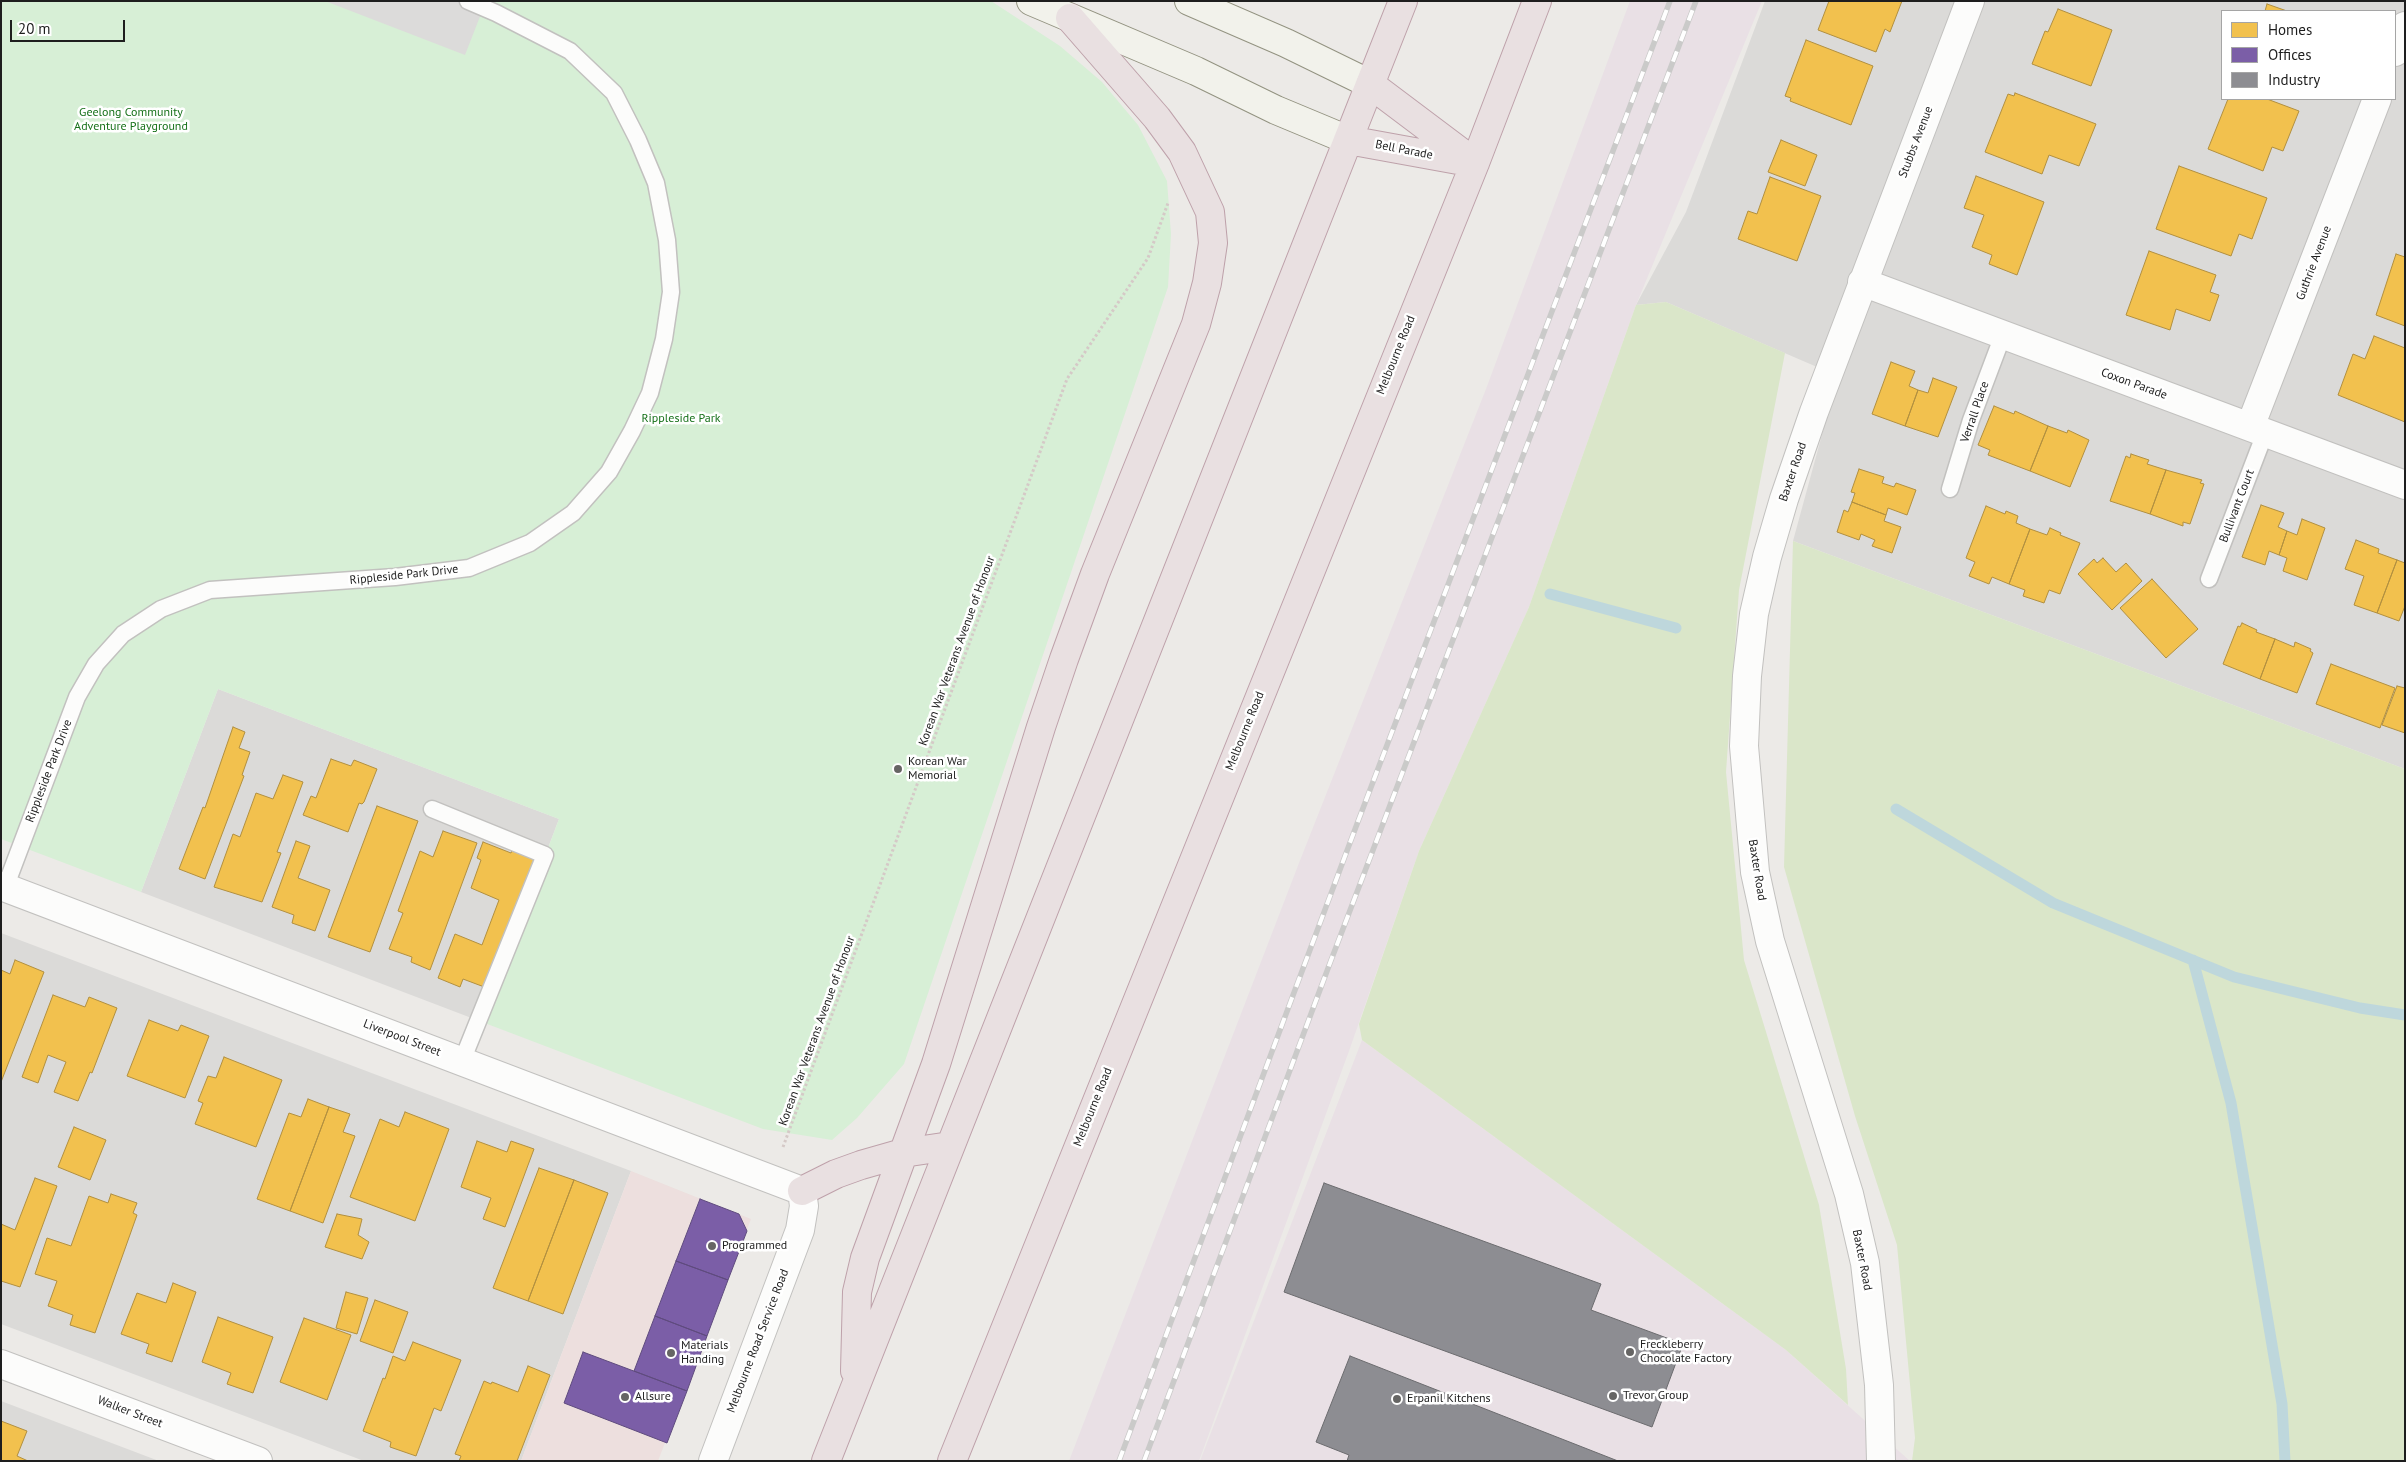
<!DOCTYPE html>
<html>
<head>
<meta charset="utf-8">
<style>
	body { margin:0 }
	#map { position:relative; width:2406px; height:1462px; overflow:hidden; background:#eceae7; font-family:"PT Sans",sans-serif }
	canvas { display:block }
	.frame { position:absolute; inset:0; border:2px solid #1e1e1e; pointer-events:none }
	.legend { position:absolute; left:2221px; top:10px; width:175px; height:90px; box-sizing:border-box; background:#fff; border:1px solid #a5a5a5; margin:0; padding:6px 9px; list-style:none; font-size:15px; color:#1e1e1e }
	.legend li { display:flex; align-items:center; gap:10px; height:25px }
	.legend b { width:25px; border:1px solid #a5a5a5 }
	.scale { position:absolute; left:10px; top:20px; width:115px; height:22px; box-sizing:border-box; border:2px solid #1e1e1e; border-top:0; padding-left:6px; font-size:15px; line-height:18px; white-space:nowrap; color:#1e1e1e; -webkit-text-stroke:4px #fff; paint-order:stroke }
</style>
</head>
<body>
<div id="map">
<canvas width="2406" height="1462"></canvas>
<div class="frame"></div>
<ul class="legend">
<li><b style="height:14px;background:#f2c14e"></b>Homes</li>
<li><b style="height:14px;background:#7b5ea7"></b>Offices</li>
<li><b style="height:14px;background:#8d8d92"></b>Industry</li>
</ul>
<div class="scale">20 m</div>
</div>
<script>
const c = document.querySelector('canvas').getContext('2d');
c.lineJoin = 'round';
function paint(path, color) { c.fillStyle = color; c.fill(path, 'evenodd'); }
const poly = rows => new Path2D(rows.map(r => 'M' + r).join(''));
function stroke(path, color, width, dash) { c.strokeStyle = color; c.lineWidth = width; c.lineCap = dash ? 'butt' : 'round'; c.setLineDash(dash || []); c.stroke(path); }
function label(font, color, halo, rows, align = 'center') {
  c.font = font + ' "PT Sans",sans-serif'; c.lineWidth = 5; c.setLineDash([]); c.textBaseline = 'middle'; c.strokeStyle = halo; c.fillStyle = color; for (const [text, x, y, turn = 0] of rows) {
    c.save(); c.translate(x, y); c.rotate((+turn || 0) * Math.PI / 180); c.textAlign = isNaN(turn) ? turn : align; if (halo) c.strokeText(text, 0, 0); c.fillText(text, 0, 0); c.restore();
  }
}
const residential = poly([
	[1765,1,2405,1,2405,769,1793,541,1838,376,1666,302,1636,305,1686,212],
	[2222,11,2395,11,2395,99,2222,99],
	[218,689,559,819,482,1022,141,892],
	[1,933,631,1171,521,1461,364,1461,1,1324],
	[1,1401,159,1461,1,1461]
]);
const commercial = poly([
	[631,1171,751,1219,658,1461,521,1461]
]);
const industrial = poly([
	[1630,1,1762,1,1636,305,1529,607,1419,851,1349,1051,1199,1461,1069,1461,1299,863,1486,389],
	[1362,1040,1786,1350,1910,1461,1200,1461]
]);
const grass = poly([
	[1666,302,1785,353,1739,590,1726,772,1744,960,1819,1205,1846,1369,1848,1405,1786,1350,1362,1040,1359,1024,1419,851,1529,607,1636,305],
	[1793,541,2405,769,2405,1461,1912,1461,1915,1438,1897,1245,1855,1116,1784,867]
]);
const park = poly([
	[1,1,991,1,1060,46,1102,82,1138,125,1167,181,1171,234,1168,287,904,1064,857,1118,832,1140,763,1129,482,1022,559,819,218,689,141,892,1,839]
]);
const parking = poly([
	[325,1,486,1,465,55]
]);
const homes = poly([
	[1829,1,1902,1,1890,32,1885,29,1876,52,1818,30,1829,1],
	[2267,4,2287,11,2265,11,2267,4],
	[2058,9,2112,30,2091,86,2032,64,2045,31,2048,32,2058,9],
	[1806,40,1873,66,1851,125,1790,101,1791,98,1785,96,1806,40],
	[2015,93,2096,124,2079,166,2049,155,2042,174,1985,152,2008,94,2014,96,2015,93],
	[2228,99,2267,99,2299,111,2283,151,2272,147,2263,171,2208,149,2228,99],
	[1781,140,1817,155,1805,186,1768,172,1781,140],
	[2179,166,2267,198,2252,239,2239,234,2231,256,2156,229,2179,166],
	[1976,176,2044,202,2017,275,1989,264,1992,255,1972,247,1984,215,1964,208,1976,176],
	[1770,177,1821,196,1797,261,1738,239,1748,211,1757,214,1770,177],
	[2149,251,2216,275,2210,292,2219,295,2210,321,2176,309,2170,330,2126,315,2149,251],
	[2396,254,2405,257,2405,326,2376,315,2396,254],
	[2374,336,2405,348,2405,422,2338,395,2353,354,2365,359,2374,336],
	[1891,362,1915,371,1909,386,1918,390,1905,426,1872,414,1891,362],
	[1933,378,1957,387,1938,437,1905,426,1918,390,1928,393,1933,378],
	[1994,406,2014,414,2015,411,2048,426,2030,471,1988,455,1990,450,1978,445,1994,406],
	[2048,426,2067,433,2068,430,2089,440,2070,487,2030,471,2048,426],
	[2131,454,2149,460,2147,464,2166,470,2150,514,2110,501,2126,456,2130,458,2131,454],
	[1859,469,1884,477,1882,483,1894,487,1896,483,1916,490,1907,515,1888,508,1886,515,1852,502,1855,493,1851,492,1859,469],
	[2166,470,2202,480,2200,483,2204,484,2190,524,2183,522,2183,526,2150,514,2166,470],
	[1852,502,1886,515,1884,521,1901,527,1892,553,1872,546,1875,540,1861,534,1859,540,1837,532,1844,510,1848,512,1852,502],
	[2261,505,2284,513,2278,527,2287,531,2279,555,2269,551,2265,565,2242,557,2261,505],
	[1986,506,2005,514,2006,511,2018,516,2016,523,2030,529,2009,584,1992,577,1989,584,1969,576,1975,562,1966,558,1986,506],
	[2302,519,2325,528,2307,580,2283,571,2287,558,2279,555,2287,531,2297,535,2302,519],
	[2050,528,2061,533,2060,535,2080,543,2060,594,2049,590,2044,603,2023,596,2025,590,2009,584,2030,529,2047,535,2050,528],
	[2356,540,2379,549,2378,553,2397,560,2377,613,2354,605,2364,576,2345,569,2356,540],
	[2103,558,2116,572,2126,563,2142,581,2112,610,2078,574,2094,559,2097,563,2103,558],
	[2397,560,2405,563,2405,606,2399,621,2377,613,2397,560],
	[2152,579,2198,629,2166,658,2120,608,2152,579],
	[2242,623,2257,630,2256,632,2275,639,2260,679,2223,664,2238,626,2240,627,2242,623],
	[2275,639,2294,647,2295,642,2311,649,2310,651,2313,653,2297,693,2260,679,2275,639],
	[2331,664,2395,688,2380,728,2316,704,2331,664],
	[2397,686,2405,688,2405,733,2382,725,2397,686],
	[233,727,245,732,239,748,250,752,242,775,244,776,205,879,179,869,203,807,205,808,233,727],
	[331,759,351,766,354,760,377,769,364,802,362,804,359,803,348,832,303,815,311,796,316,798,331,759],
	[283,775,303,782,277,852,281,853,262,902,214,887,233,834,240,837,256,793,273,799,283,775],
	[377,806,418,821,370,952,328,937,377,806],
	[443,831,477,843,430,970,411,962,412,957,389,949,403,913,398,911,420,851,433,857,443,831],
	[296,841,310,846,298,878,330,890,315,931,292,923,294,915,272,907,296,841],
	[483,842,511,853,514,845,537,859,487,988,463,979,460,987,438,978,455,934,482,945,499,900,471,888,481,860,477,858,483,842],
	[15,960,44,972,1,1082,1,970,10,974,15,960],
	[53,995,85,1007,89,997,117,1008,92,1073,90,1072,78,1101,54,1092,66,1062,48,1055,38,1083,22,1077,53,995],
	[149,1020,178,1031,181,1025,209,1036,185,1098,127,1076,149,1020],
	[224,1057,282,1080,256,1147,195,1124,203,1103,198,1101,208,1076,216,1078,224,1057],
	[308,1099,329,1107,290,1211,257,1199,289,1113,301,1117,308,1099],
	[329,1107,350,1114,343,1132,355,1136,323,1223,290,1211,329,1107],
	[405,1112,449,1129,415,1221,350,1197,380,1119,399,1127,405,1112],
	[74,1127,106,1140,90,1180,58,1167,74,1127],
	[477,1141,507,1152,511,1141,534,1149,505,1227,483,1219,491,1198,461,1187,477,1141],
	[539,1168,574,1180,528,1301,493,1288,539,1168],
	[35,1178,57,1186,20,1287,1,1281,1,1224,15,1230,35,1178],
	[574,1180,608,1193,563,1314,528,1301,574,1180],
	[111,1194,137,1203,133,1213,137,1215,95,1333,70,1325,73,1315,48,1306,57,1281,35,1274,47,1238,71,1246,89,1196,108,1203,111,1194],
	[337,1214,362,1219,358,1235,369,1242,362,1259,325,1247,337,1214],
	[173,1283,196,1292,172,1362,146,1353,149,1344,121,1334,137,1293,166,1303,173,1283],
	[346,1292,368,1298,357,1334,336,1328,346,1292],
	[375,1300,408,1312,393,1353,360,1341,375,1300],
	[218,1317,273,1337,253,1393,227,1384,231,1373,202,1362,218,1317],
	[304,1318,351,1335,327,1400,280,1382,304,1318],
	[413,1342,461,1360,441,1411,434,1408,416,1456,390,1447,391,1442,363,1431,383,1378,385,1379,393,1356,405,1361,413,1342],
	[528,1366,550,1375,517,1461,459,1461,461,1456,455,1454,484,1381,491,1384,492,1382,518,1392,528,1366],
	[1,1421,27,1431,17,1456,28,1461,1,1461,1,1421]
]);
const offices = poly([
	[700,1199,739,1214,747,1231,728,1280,676,1261,700,1199],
	[676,1261,728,1280,707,1336,655,1316,676,1261],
	[655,1316,707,1336,687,1391,634,1371,655,1316],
	[583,1352,687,1391,667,1443,564,1403,583,1352]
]);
const industry = poly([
	[1324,1183,1601,1284,1591,1310,1683,1344,1652,1427,1284,1292,1324,1183],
	[1350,1356,1618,1461,1347,1461,1349,1455,1316,1442,1350,1356]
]);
const stream = poly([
	[1550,594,1676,628],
	[1896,809,2053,903,2234,977,2360,1008,2405,1015],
	[2193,960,2231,1103,2282,1404,2285,1461]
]);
const path = poly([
	[783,1147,1067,379,1148,258,1168,203]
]);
const lane = poly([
	[1950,489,1971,420,2003,335],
	[2209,579,2265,433],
	[432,809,545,855,462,1061],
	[5,888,77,697,96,664,123,634,161,609,210,590,395,577,469,568,530,543,573,513,609,472,632,431,650,393,664,339,671,292,667,240,656,183,638,140,614,93,570,51,496,13,468,1]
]);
const street = poly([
	[2395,52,2405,26],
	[1862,282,2405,485],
	[2250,427,2377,99],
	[1,886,802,1191,804,1206,800,1230,713,1461],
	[1,1364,258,1461],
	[1881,1461,1879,1385,1865,1263,1849,1194,1770,941,1755,872,1744,746,1747,676,1754,614,1767,557,1784,499,1814,412,1970,1]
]);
const secondary = poly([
	[1031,1,1196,71,1276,110,1348,140],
	[1189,1,1286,43,1370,84]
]);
const highway = poly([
	[1370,84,1475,163],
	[1348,140,1469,162],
	[802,1191,836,1174,861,1165,903,1153,950,1146],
	[855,1371,857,1292,865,1258,936,1064,1041,727,1064,659,1095,574,1196,324,1207,283,1213,243,1210,212,1182,152,1157,118,1070,18],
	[826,1461,1403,1],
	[952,1461,1475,163,1537,1]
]);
const rail = poly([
	[1119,1461,1357,824,1670,1],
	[1144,1461,1330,963,1696,1]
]);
const markers = [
	[898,769,5,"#666564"],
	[712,1246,5,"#666564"],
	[1630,1352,5,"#666564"],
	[671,1353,5,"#666564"],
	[1613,1396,5,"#666564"],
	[625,1397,5,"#666564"],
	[1397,1399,5,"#666564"]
];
const parkNames = [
	["Geelong Community",131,113],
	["Adventure Playground",131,127],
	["Rippleside Park",681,419]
];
const streetNames = [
	["Stubbs Avenue",1916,142,-69],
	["Bell Parade",1404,150,11],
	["Guthrie Avenue",2314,263,-69],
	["Melbourne Road",1396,355,-68],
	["Coxon Parade",2134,384,20],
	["Verrall Place",1975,412,-71],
	["Baxter Road",1793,472,-71],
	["Bullivant Court",2237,506,-69],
	["Rippleside Park Drive",404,575,-6],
	["Korean War Veterans Avenue of Honour",957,651,-70],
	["Melbourne Road",1245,731,-68],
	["Rippleside Park Drive",49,771,-69],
	["Baxter Road",1757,870,81],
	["Korean War Veterans Avenue of Honour",817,1031,-70],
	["Liverpool Street",402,1038,21],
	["Melbourne Road",1093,1107,-68],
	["Baxter Road",1862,1260,79],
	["Melbourne Road Service Road",758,1341,-69],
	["Walker Street",130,1412,21]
];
const poiNames = [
	["Korean War",908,762],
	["Memorial",908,776],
	["Programmed",722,1246],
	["Freckleberry",1640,1345],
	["Chocolate Factory",1640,1359],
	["Materials",681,1346],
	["Handing",681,1360],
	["Trevor Group",1623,1396],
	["Allsure",635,1397],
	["Erpanil Kitchens",1407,1399]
];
paint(residential, '#dbdad8');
paint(commercial, '#eddfde');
paint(industrial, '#e9e0e5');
paint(grass, '#dae6c9');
paint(park, '#d7efd6');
paint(parking, '#dcdbda');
paint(homes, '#f2c14e');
stroke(homes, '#b29040', 1);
paint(offices, '#7b5ea7');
stroke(offices, '#5f4b7e', 1);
paint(industry, '#8d8d92');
stroke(industry, '#6c6c6f', 1);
stroke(stream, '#bed7dc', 11);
stroke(lane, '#c2c1bf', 19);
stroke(street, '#c2c1bf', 30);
stroke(secondary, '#939381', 30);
stroke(highway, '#bea1aa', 30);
stroke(path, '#d5c9c7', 3, [2.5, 2.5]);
stroke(lane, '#fcfcfb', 16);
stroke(street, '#fcfcfb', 28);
stroke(secondary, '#f2f2eb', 28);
stroke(highway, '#e9e0e1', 28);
stroke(rail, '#cacac9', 5.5);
stroke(rail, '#fff', 4, [11]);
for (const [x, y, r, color] of markers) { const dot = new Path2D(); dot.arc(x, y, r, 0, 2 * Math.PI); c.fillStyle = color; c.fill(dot); stroke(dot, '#fff', 2); }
label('12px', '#17711a', '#fff', parkNames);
label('12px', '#1e1e1e', '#fff', streetNames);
label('12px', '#1e1e1e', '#fff', poiNames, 'left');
</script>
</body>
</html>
